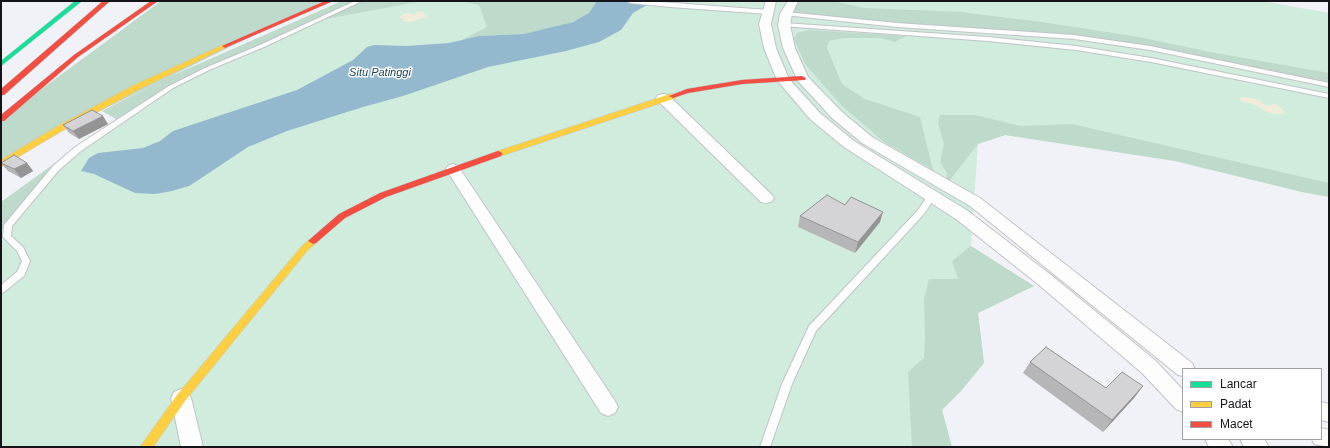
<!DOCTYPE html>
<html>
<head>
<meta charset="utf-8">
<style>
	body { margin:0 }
	#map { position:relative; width:1330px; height:448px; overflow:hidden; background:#f1f2f8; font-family:Arial,sans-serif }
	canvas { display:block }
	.frame { position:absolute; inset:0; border:2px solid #151519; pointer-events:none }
	.legend { position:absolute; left:1182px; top:368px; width:140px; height:72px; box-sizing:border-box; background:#fff; border:1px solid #a1a1a3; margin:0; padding:5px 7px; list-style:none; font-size:12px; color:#151519 }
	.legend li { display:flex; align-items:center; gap:8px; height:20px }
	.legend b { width:20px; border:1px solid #a1a1a3 }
</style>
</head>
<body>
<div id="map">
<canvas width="1330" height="448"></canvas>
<div class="frame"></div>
<ul class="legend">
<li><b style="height:5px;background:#16e098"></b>Lancar</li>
<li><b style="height:5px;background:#ffcf43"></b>Padat</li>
<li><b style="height:5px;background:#f24e42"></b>Macet</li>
</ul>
</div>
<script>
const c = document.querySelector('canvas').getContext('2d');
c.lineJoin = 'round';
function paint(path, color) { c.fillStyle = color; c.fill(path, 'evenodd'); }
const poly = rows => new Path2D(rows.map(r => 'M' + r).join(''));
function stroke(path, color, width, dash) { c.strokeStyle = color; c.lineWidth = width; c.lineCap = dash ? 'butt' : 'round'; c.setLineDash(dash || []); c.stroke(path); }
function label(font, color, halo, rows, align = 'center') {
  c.font = font + ' Arial,sans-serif'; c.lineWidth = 3; c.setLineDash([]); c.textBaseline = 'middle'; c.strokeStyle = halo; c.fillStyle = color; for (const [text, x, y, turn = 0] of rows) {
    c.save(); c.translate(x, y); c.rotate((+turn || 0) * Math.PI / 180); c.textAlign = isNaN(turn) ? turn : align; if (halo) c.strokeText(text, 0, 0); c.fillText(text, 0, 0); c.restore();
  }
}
const green = poly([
	[342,1,1262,1,1329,13,1329,197,1302,192,1175,161,1005,135,978,144,971,246,1034,286,978,313,984,363,961,391,942,410,952,447,1,447,1,206,131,112,159,81]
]);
const forest = poly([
	[161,1,323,1,1,160,1,123,24,102],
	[342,1,423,1,314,21,207,69,171,87,78,149,8,225,1,230,1,202,116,119,102,111,165,79],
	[460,1,597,1,590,13,584,17,561,26,524,34,479,36,458,42,487,27,479,5],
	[793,1,833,1,864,8,960,12,1042,22,1139,37,1210,52,1329,73,1329,85,1150,48,1074,37,897,25,786,14],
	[809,30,906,36,895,42,881,38,844,38,829,41,827,48,842,84,865,99,920,117,933,170,884,142,841,105,805,64,794,39,797,33],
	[940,115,975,115,1021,126,1072,124,1329,183,1329,197,1302,192,1175,161,1005,135,978,144,946,185,947,173,940,162,944,144,938,123],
	[971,246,1034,286,978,313,984,363,961,391,942,410,952,447,912,447,908,372,924,358,925,335,924,299,929,279,958,279,952,261]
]);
const sand = poly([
	[420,11,423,12,426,17,411,22,404,22,402,18,399,18,403,14,407,13,415,15,416,12],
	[1244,97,1260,100,1266,106,1273,104,1278,105,1285,112,1282,114,1273,114,1265,111,1257,106,1240,100,1239,98]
]);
const water = poly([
	[597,1,654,1,633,13,621,30,599,42,566,51,488,67,403,96,363,107,287,131,248,147,200,179,189,186,172,191,155,194,135,193,94,174,81,171,89,158,98,153,143,148,160,141,173,131,297,90,353,60,367,47,374,45,406,46,449,43,479,36,524,34,573,22,589,13]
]);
const lane = poly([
	[355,1,362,1,264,47,209,70,173,88,81,151,59,170,12,226,11,236,23,247,30,261,24,276,4,292,1,293,1,285,17,272,22,261,17,251,3,237,4,225,53,166,75,147,169,86,205,68,260,45,355,1],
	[627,1,647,1,768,10,771,12,768,14,670,7,630,3,627,1],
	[786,12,897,23,1074,35,1150,46,1329,83,1329,87,1150,50,1074,39,897,27,784,15,784,13,786,12],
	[784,23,988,37,1076,46,1151,58,1329,94,1329,98,1151,62,1076,50,988,41,782,26,781,25,784,23],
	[932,193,936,196,924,214,816,331,792,384,770,447,760,447,782,384,809,326,918,210,929,194,932,193]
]);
const street = poly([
	[766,1,776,1,771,24,776,48,789,79,820,113,854,141,968,211,1051,275,1156,361,1183,390,1183,412,1176,409,1142,373,1039,285,956,219,844,147,810,119,777,80,764,48,759,24,766,1],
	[788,1,798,1,792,14,790,25,795,48,808,77,842,112,872,137,980,198,1192,363,1195,369,1183,369,1183,376,1178,375,970,206,862,143,832,118,798,81,783,48,778,25,780,14,788,1],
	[663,94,668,95,771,194,774,198,771,202,766,203,761,202,658,101,656,98,658,95,663,94],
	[453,164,458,166,615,401,618,407,615,413,608,416,601,413,446,169,448,166,453,164],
	[181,389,188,392,191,398,203,447,181,447,171,398,174,392,181,389],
	[1321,402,1329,404,1329,422,1321,420,1321,402],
	[1321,428,1329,430,1329,447,1314,444,1312,439,1321,439,1321,428],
	[1205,439,1228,439,1233,447,1209,447,1205,439],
	[1240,439,1264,439,1269,447,1244,447,1240,439]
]);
const fast = poly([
	[75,1,82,1,1,66,1,61,75,1]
]);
const slow = poly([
	[225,44,228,46,227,47,140,89,62,131,1,167,1,160,56,127,134,85,225,44],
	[670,94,676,94,677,96,676,98,501,156,495,156,494,154,495,152,670,94],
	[313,238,318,241,316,243,307,251,185,401,153,447,140,447,177,395,301,247,310,239,313,238]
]);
const jam = poly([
	[103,1,110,1,4,95,1,95,1,89,103,1],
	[151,1,158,1,78,57,4,121,1,121,1,115,74,55,151,1],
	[325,1,333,1,227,47,225,48,222,46,325,1],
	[802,76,806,78,805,80,742,84,688,93,673,98,669,96,687,89,742,80,802,76],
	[498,151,501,152,502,154,501,156,386,197,345,218,316,243,313,244,308,241,339,214,380,193,498,151]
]);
const wall = poly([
	[108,124,79,139,69,133,63,125],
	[1,163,27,163,33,171,21,178,8,171],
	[845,205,880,222,855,253,798,227,800,216],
	[1030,362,1106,388,1143,386,1134,398,1103,432,1023,373]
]);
const shadedWall = poly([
	[103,116,108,124,79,139,73,131],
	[27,163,33,171,21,178,14,169],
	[883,212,880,222,855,253,858,242],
	[1143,386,1134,398,1103,432,1112,420]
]);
const building = poly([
	[92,110,103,116,73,131,63,125,92,110],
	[14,155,27,163,14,169,1,163,14,155],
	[827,195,845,205,851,197,883,212,858,242,800,216,827,195],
	[1046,347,1106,388,1122,372,1143,386,1112,420,1030,362,1046,347]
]);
const farWaternames = [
	["Situ Patinggi",380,73]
];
paint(green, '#d0ecdc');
paint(forest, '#bedaca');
paint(sand, '#f1ecda');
paint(water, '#94b9cf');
stroke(lane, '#c2c3c8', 2);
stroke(street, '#c2c3c8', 2);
stroke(fast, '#c2c3c8', 1);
stroke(slow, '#c2c3c8', 1);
stroke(jam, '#c2c3c8', 1);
paint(lane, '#fdfdfe');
paint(street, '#fdfdfe');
paint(fast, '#16e098');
paint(slow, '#ffcf43');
paint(jam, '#f24e42');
paint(wall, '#b6b5b7');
paint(shadedWall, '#949495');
paint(building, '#d4d3d5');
stroke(building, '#949495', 1);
label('italic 11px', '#19455a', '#fff', farWaternames);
</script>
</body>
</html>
